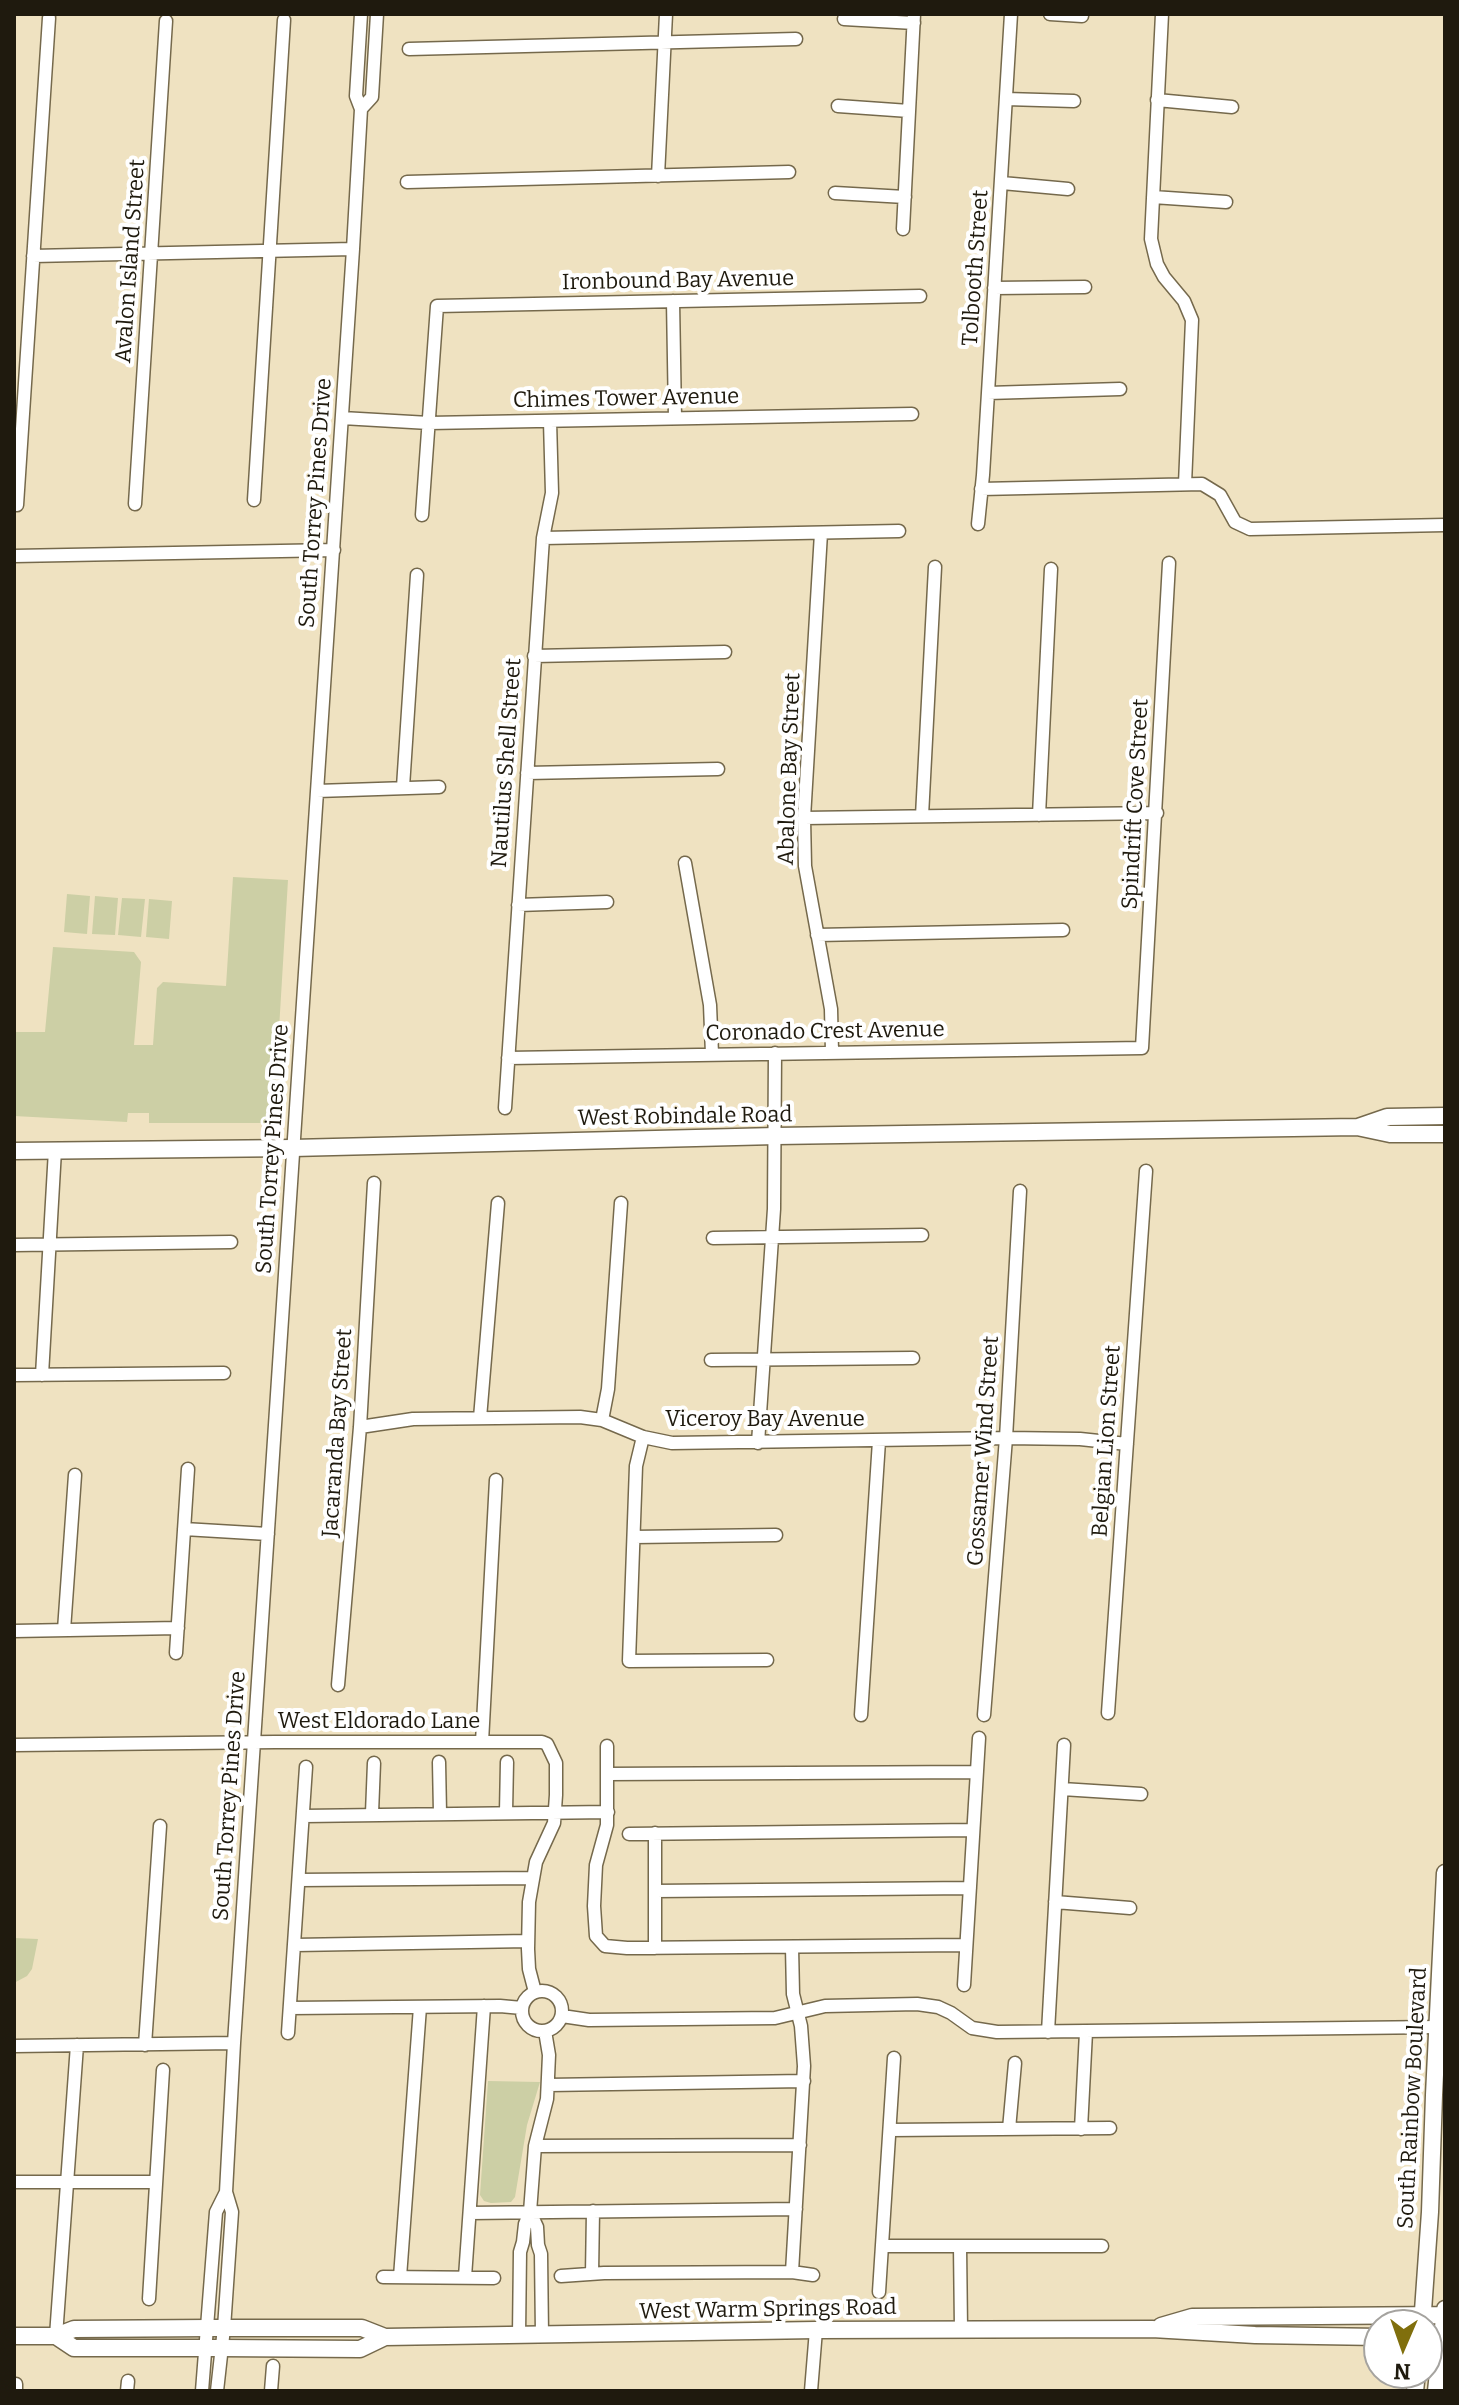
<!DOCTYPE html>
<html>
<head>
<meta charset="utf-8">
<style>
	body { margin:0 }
	#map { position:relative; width:1459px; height:2405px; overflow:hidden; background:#efe2c1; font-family:Bitter,serif }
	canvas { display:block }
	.frame { position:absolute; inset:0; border:16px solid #1f1a0e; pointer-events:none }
	.north { position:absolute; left:1363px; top:2309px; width:80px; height:80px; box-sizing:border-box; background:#fff; border:2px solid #a5a39f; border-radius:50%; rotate:182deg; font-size:22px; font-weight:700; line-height:32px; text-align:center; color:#1f1a0e }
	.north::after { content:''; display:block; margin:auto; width:28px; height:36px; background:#806f0d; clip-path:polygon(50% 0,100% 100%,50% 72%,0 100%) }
</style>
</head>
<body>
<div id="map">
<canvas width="1459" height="2405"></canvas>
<div class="frame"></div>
<div class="north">N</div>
</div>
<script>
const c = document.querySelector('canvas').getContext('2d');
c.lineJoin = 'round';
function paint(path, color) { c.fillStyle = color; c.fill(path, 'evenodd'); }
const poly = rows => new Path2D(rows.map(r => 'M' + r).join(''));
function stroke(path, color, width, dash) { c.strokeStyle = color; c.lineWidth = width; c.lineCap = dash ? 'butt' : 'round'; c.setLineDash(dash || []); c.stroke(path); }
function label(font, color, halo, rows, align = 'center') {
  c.font = font + ' Bitter,serif'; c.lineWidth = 8; c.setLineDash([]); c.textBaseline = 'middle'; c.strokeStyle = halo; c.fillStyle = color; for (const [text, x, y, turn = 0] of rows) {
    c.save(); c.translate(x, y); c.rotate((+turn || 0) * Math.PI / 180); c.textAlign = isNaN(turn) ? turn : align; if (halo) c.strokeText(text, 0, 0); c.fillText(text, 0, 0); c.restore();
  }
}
const green = poly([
	[233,877,288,880,274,1112,266,1123,149,1123,149,1113,128,1113,127,1122,14,1116,14,1032,45,1032,53,947,134,952,141,962,134,1045,153,1045,157,988,163,982,226,986],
	[67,894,90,896,87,934,64,932],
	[95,896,118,898,115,935,92,934],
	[122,898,145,899,141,937,118,935],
	[149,899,172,901,169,939,146,937],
	[14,1938,38,1939,32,1969,27,1976,14,1983],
	[488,2081,540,2082,527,2125,515,2197,511,2202,491,2203,484,2201,480,2195]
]);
const minor = poly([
	[1050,14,1082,16],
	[1162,14,1151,239,1157,264,1164,277,1184,301,1192,320,1185,484],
	[844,19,914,23],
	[409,49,796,39],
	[1006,99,1074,101],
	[1157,100,1232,107],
	[838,106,909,111],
	[361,109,372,97,377,14],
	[658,176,666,14],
	[407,182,789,172],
	[1002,183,1068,189],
	[835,193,905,197],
	[1153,197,1226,202],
	[903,229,914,14],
	[33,256,353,249],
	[994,288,1085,287],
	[673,301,675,418],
	[988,393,1120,389],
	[342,418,429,423,912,414],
	[981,489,1202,484,1220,495,1235,522,1250,529,1445,525],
	[254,500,284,20],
	[135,504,166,21],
	[17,505,49,18],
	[422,515,437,306,920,296],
	[978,524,983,475,1011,14],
	[821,533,804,818,805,866,831,1009,832,1052],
	[543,538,899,531],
	[14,556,334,550],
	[534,656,725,652],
	[527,773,718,769],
	[403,787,417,575],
	[317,791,439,787],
	[1039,815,1051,569],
	[922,816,935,567],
	[804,818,1157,813],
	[685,863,710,1005,712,1054],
	[518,905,607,902],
	[817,935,1063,930],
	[508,1058,1142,1048,1169,563],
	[505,1108,543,538,552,493,550,421],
	[713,1238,922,1235],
	[14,1245,231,1242],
	[711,1360,913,1358],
	[14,1375,224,1373],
	[42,1375,55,1150],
	[480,1418,498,1203],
	[602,1420,608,1389,621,1203],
	[360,1427,413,1419,580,1417,602,1420,643,1437,672,1443,1006,1438,1080,1439,1127,1444],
	[643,1437,636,1466,629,1661,767,1660],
	[758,1443,774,1209,775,1053],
	[184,1529,268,1534],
	[634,1537,776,1535],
	[64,1630,75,1475],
	[14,1631,178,1628],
	[176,1653,188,1469],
	[338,1685,360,1427,374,1183],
	[1108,1713,1146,1171],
	[861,1715,879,1441],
	[984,1715,1006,1438,1020,1191],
	[482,1742,496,1480],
	[14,1745,275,1742,542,1742,547,1744,556,1763,556,1795,554,1823,536,1862,529,1902,528,1949,529,1969,535,1992],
	[607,1746,607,1825,596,1865,594,1906,596,1936,605,1946,627,1948,966,1945],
	[439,1762,440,1813],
	[607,1774,977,1772],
	[1062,1789,1141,1794],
	[506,1812,507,1762],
	[372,1813,374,1763],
	[304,1816,608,1812],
	[655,1833,655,1948],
	[629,1834,973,1830],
	[299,1880,533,1878],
	[655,1891,970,1888],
	[1055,1902,1130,1908],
	[295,1945,528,1941],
	[792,1947,793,1994,801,2026,804,2066,792,2272],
	[964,1985,979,1738],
	'522 2011a20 20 0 1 1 40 0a20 20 0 1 1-40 0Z',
	[290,2008,500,2006,522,2008],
	[562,2016,589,2020,775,2018,825,2006,917,2004,938,2007,951,2013,972,2028,997,2032,1438,2027],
	[1048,2032,1064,1745],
	[288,2033,306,1767],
	[145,2045,160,1826],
	[14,2046,234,2043],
	[548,2085,804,2081],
	[1009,2129,1015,2063],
	[1081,2129,1086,2032],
	[890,2130,1110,2128],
	[535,2146,800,2145],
	[14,2182,156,2182],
	[530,2212,537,2227,538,2245,541,2254,542,2335],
	[470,2213,796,2209],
	[882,2246,1102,2246],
	[960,2246,961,2329],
	[592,2274,593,2211],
	[561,2276,604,2273,792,2272,813,2275],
	[383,2277,494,2278],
	[400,2277,420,2007],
	[465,2277,484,2006],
	[879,2292,894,2058],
	[149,2299,163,2070],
	[519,2335,520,2252,523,2242,525,2224,530,2212,535,2146,547,2099,549,2055,545,2031],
	[56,2336,77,2045],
	[16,2391,16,2384],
	[127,2391,128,2381],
	[202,2391,216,2212,226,2192],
	[217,2391,224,2328,232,2212,226,2192,234,2043,353,249,361,109,356,96,361,14],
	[271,2391,273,2366],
	[811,2391,816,2330]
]);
const major = poly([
	[1358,1127,1387,1117,1445,1116],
	[14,1151,293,1148,776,1136,1357,1127,1390,1134,1445,1134],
	[1422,2325,1430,2212,1434,2095,1445,1873],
	[1161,2326,1192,2317,1445,2315],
	[14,2336,56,2336,74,2329,209,2328,362,2328,385,2337,816,2330,1152,2329,1255,2335,1379,2337],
	[56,2336,74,2348,221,2348,360,2349,385,2337],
	[1415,2391,1417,2373],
	[1436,2391,1445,2309]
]);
const streetNames = [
	["Avalon Island Street",131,261,-86],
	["Tolbooth Street",976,268,-86],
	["Ironbound Bay Avenue",678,281,-1],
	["Chimes Tower Avenue",626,399,-1],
	["South Torrey Pines Drive",316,503,-86],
	["Nautilus Shell Street",507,763,-86],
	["Abalone Bay Street",790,769,-88],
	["Spindrift Cove Street",1136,804,-87],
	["Coronado Crest Avenue",825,1032,-1],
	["West Robindale Road",685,1117,-1],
	["South Torrey Pines Drive",273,1149,-86],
	["Viceroy Bay Avenue",765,1420],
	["Jacaranda Bay Street",338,1433,-86],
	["Belgian Lion Street",1107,1441,-86],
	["Gossamer Wind Street",984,1451,-86],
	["West Eldorado Lane",379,1722],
	["South Torrey Pines Drive",230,1796,-86],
	["South Rainbow Boulevard",1413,2098,-87],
	["West Warm Springs Road",768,2310,-1]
];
paint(green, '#cccfa5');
stroke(minor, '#75694c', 15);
stroke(major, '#75694c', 19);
stroke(minor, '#fff', 12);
stroke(major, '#fff', 16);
label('22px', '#1f1a0e', '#fff', streetNames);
</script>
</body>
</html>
